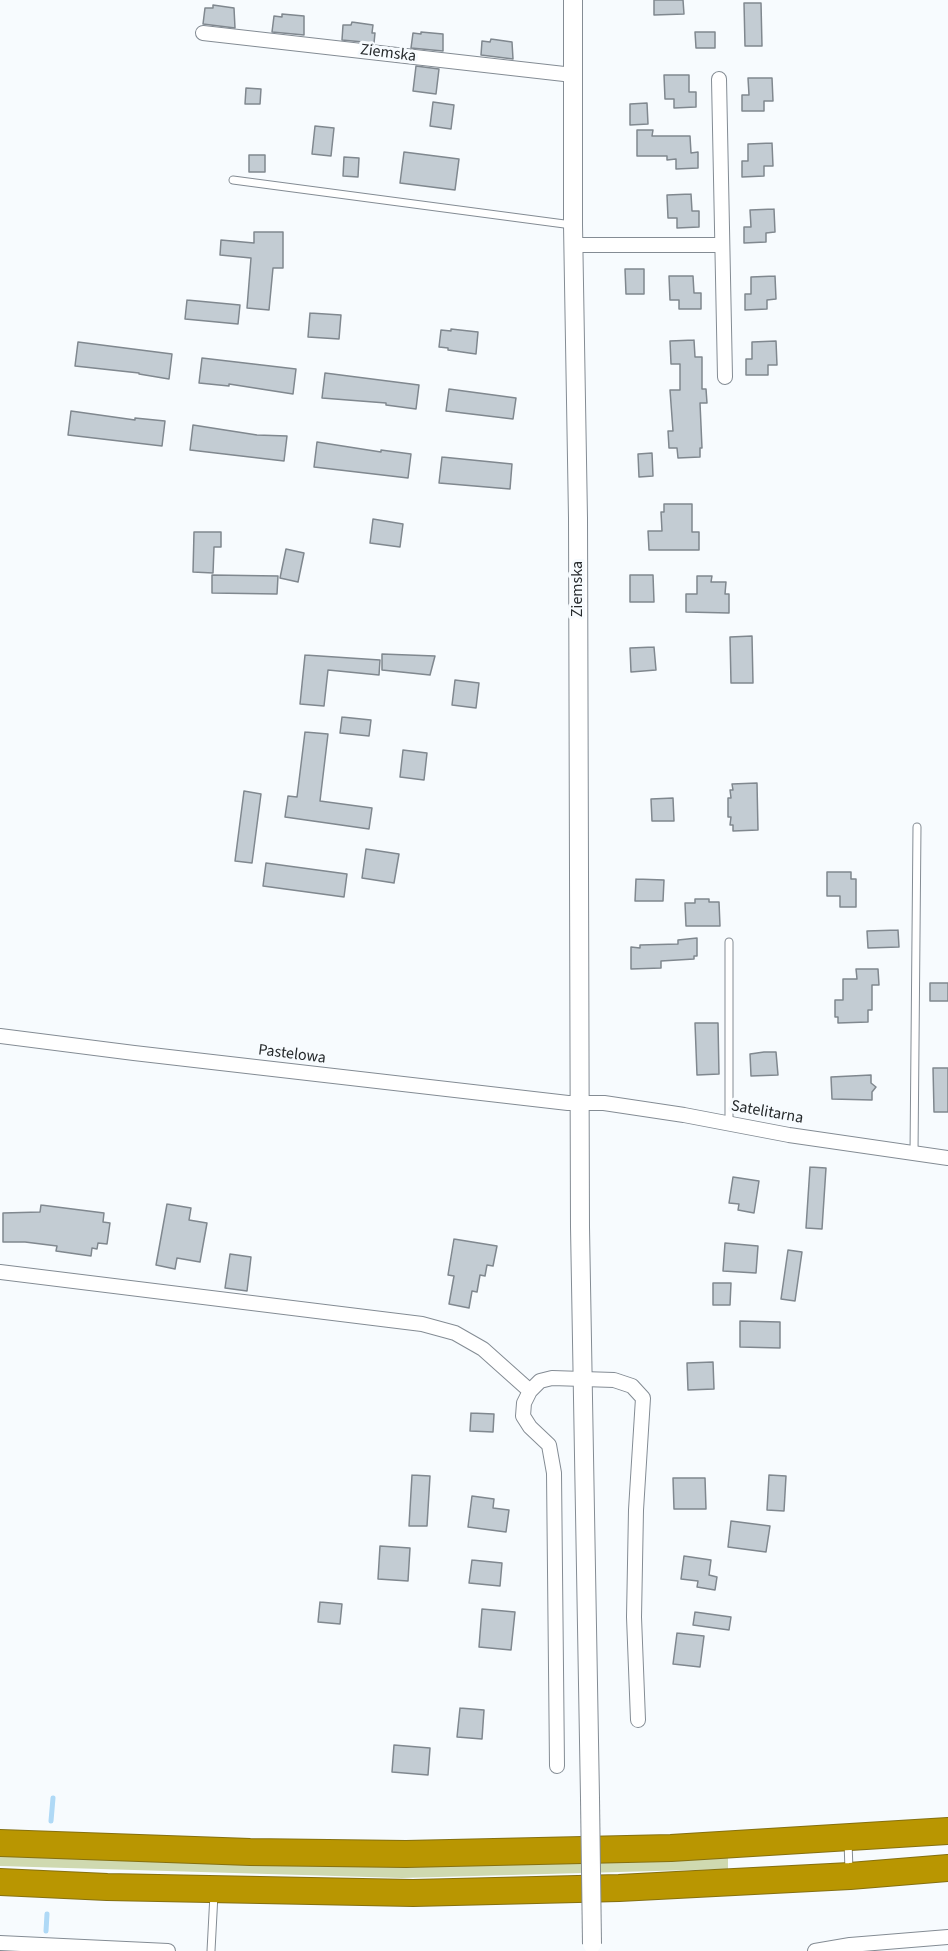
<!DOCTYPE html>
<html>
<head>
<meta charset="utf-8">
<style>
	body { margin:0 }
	canvas { display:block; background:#f7fbfe }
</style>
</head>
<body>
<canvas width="948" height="1951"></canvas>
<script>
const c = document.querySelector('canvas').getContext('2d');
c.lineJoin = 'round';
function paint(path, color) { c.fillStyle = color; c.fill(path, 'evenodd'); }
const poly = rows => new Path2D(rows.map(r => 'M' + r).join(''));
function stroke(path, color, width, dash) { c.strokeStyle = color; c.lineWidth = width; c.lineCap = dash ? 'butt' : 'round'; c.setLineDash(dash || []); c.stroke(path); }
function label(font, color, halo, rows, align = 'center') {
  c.font = font + ' "Source Sans 3",sans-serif'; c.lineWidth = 6; c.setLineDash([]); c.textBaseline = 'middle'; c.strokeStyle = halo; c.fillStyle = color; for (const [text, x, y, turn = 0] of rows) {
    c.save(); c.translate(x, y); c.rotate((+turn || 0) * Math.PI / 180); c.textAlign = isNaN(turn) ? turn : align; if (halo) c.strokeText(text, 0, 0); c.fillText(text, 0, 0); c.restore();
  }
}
const green = poly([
	[0,1852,728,1856,728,1869,402,1878,0,1866]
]);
const stream = poly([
	[51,1821,53,1798],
	[46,1931,47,1914]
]);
const building = poly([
	[654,0,683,0,684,14,654,15,654,0],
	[744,3,761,3,762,46,745,46,744,3],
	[213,5,234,8,235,28,203,24,205,8,213,8,213,5],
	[282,14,304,16,304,35,272,32,274,16,282,17,282,14],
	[352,22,373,25,372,33,375,33,374,43,342,40,343,25,351,25,352,22],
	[421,32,443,34,443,51,411,48,413,33,421,34,421,32],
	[695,32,715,32,715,48,696,48,695,32],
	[491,39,512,42,513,59,481,55,482,41,490,42,491,39],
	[416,66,439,69,436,94,413,91,416,66],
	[664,75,689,75,689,92,696,92,696,107,674,108,674,99,665,99,664,75],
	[748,78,772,78,773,101,764,101,764,111,742,111,742,95,749,95,748,78],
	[246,88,261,89,260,104,245,104,246,88],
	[433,102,454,105,451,129,430,126,433,102],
	[647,103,648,124,630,125,630,104,647,103],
	[315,126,334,128,331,156,312,154,315,126],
	[637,130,653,130,652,136,690,136,691,153,698,152,698,168,676,169,676,159,667,160,667,156,637,156,637,130],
	[772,143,773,166,764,166,764,176,742,177,742,161,748,161,748,144,772,143],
	[404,152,459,159,455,190,400,183,404,152],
	[249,155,265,155,265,172,249,172,249,155],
	[344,157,359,158,358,177,343,176,344,157],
	[691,194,692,211,699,211,699,227,677,228,677,218,668,218,667,195,691,194],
	[774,209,775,232,766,233,766,242,744,243,744,227,751,227,750,210,774,209],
	[254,232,283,232,283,268,273,268,269,310,247,308,251,258,220,255,221,240,254,243,254,232],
	[625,269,644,269,644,294,626,294,625,269],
	[669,276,693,276,694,293,701,293,701,309,679,309,679,300,670,300,669,276],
	[775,276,776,299,767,300,767,309,745,310,745,294,751,294,751,277,775,276],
	[187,300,240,305,238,324,185,319,187,300],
	[310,313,341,315,339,339,308,337,310,313],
	[451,329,478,332,476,354,448,350,448,348,439,347,441,330,451,331,451,329],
	[694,340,695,357,702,357,702,389,706,389,707,403,700,403,702,448,700,448,700,457,678,458,677,448,669,448,668,431,673,431,670,390,680,390,680,364,671,364,670,341,694,340],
	[776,341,777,365,768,365,768,375,746,375,746,359,752,359,752,342,776,341],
	[78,342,172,354,169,379,139,374,139,373,75,366,78,342],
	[202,358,296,369,293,394,229,384,229,386,199,383,202,358],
	[325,373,419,385,416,409,386,405,386,403,322,398,325,373],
	[449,389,516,398,513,419,446,411,449,389],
	[71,411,135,420,135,418,165,421,162,446,68,435,71,411],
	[193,425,257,435,287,436,284,461,190,450,193,425],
	[317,442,381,452,381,450,411,454,408,478,314,467,317,442],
	[652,453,653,476,639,477,638,454,652,453],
	[442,457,512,464,510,489,439,483,442,457],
	[664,504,692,504,692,532,699,532,699,550,649,550,648,531,662,531,661,512,664,512,664,504],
	[373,519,403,524,400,547,370,543,373,519],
	[194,532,221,532,221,547,214,547,213,573,193,572,194,532],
	[286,549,304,553,298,582,280,578,286,549],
	[212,575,278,576,277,594,212,593,212,575],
	[630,575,653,575,654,602,630,602,630,575],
	[697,576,712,576,711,582,726,582,725,594,729,594,729,613,686,612,686,594,697,594,697,576],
	[752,636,753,683,731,683,730,637,752,636],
	[654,647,656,670,631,672,630,648,654,647],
	[382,654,435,656,430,675,382,670,382,654],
	[305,655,380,660,379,675,328,670,324,706,300,704,305,655],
	[455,680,479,683,476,708,452,705,455,680],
	[342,717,371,720,369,736,340,733,342,717],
	[305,732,328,734,320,801,372,808,369,829,285,817,288,796,297,797,305,732],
	[403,750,427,753,424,780,400,777,403,750],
	[757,783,758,830,733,831,733,825,730,825,731,817,728,817,728,798,731,798,730,790,733,790,732,784,757,783],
	[244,791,261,794,252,863,235,861,244,791],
	[673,798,674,821,652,821,651,799,673,798],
	[366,849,399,854,394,883,362,878,366,849],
	[266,863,347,874,344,897,263,886,266,863],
	[827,872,851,872,851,879,856,879,856,907,840,907,840,896,827,896,827,872],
	[636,879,664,880,663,901,635,901,636,879],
	[695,899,709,899,709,902,719,902,720,926,686,926,685,903,695,903,695,899],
	[898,930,899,947,868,948,867,931,898,930],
	[697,938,697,956,694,956,694,959,661,961,661,968,631,969,631,947,640,948,640,945,678,944,678,940,697,938],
	[856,969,878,969,879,985,872,985,872,1010,868,1010,868,1022,838,1023,838,1017,835,1017,835,1000,843,1000,843,979,857,979,856,969],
	[930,983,948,983,948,1001,930,1001,930,983],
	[695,1023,718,1023,719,1074,697,1075,695,1023],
	[764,1052,776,1052,778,1075,751,1076,750,1054,764,1052],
	[933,1068,948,1068,948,1112,934,1112,933,1068],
	[871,1075,871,1083,876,1087,872,1092,872,1100,832,1099,831,1077,871,1075],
	[810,1167,826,1168,822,1229,806,1228,810,1167],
	[733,1177,759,1181,754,1213,738,1210,739,1204,729,1203,733,1177],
	[167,1204,191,1208,189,1220,207,1223,200,1262,177,1258,175,1269,156,1265,167,1204],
	[41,1205,104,1213,103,1222,110,1223,107,1244,98,1243,97,1249,92,1248,91,1256,56,1251,57,1246,25,1242,3,1242,3,1213,40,1212,41,1205],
	[454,1239,497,1246,493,1266,487,1265,485,1276,480,1275,477,1292,472,1291,469,1308,449,1304,454,1276,448,1275,454,1239],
	[725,1243,758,1246,756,1273,723,1271,725,1243],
	[788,1250,802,1252,795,1301,781,1299,788,1250],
	[230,1254,251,1257,247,1291,225,1288,230,1254],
	[713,1283,731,1283,730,1305,713,1305,713,1283],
	[740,1321,780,1322,780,1348,740,1347,740,1321],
	[713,1362,714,1389,688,1390,687,1363,713,1362],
	[471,1413,494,1414,493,1432,470,1431,471,1413],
	[412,1475,430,1476,427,1526,409,1526,412,1475],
	[769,1475,786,1476,784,1511,767,1510,769,1475],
	[673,1478,705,1478,706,1509,674,1509,673,1478],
	[472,1496,494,1499,493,1508,509,1510,506,1532,468,1527,472,1496],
	[731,1521,770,1526,766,1552,728,1547,731,1521],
	[380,1546,410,1548,408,1581,378,1579,380,1546],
	[684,1556,711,1560,709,1575,717,1577,715,1590,697,1587,698,1581,681,1579,684,1556],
	[472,1560,502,1563,500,1586,469,1583,472,1560],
	[320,1602,342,1604,340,1624,318,1622,320,1602],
	[482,1609,515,1612,511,1650,479,1647,482,1609],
	[695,1612,731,1617,729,1630,693,1625,695,1612],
	[677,1633,704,1636,700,1667,673,1664,677,1633],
	[460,1708,484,1710,482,1739,457,1737,460,1708],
	[394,1745,430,1748,428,1775,392,1772,394,1745]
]);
const service = poly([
	[233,180,572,225],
	[729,942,729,1123],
	[914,1153,917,827],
	[848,1841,849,1871],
	[211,1951,214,1894]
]);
const minor = poly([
	[203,33,573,75],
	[719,79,725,377],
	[573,245,722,245],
	[0,1036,134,1053,568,1103,604,1103,684,1115,789,1135,948,1158],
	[0,1272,422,1324,455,1333,483,1349,530,1391],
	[557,1766,554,1473,549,1445,530,1427,523,1416,524,1403,530,1391,540,1381,552,1378,614,1380,632,1386,643,1398,636,1510,634,1617,638,1720],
	[0,1943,168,1951],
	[815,1951,850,1945,948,1937]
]);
const tertiary = poly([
	[573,0,573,225,578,518,580,1227,590,1798]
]);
const motorway = poly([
	[0,1843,250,1852,406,1854,671,1848,948,1831],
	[0,1882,107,1887,413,1893,619,1888,850,1876,948,1868]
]);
const tertiaryBridge = poly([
	[590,1798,592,1944]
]);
const streetNames = [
	["Ziemska",388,54,7],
	["Ziemska",578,589,-90],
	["Pastelowa",292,1055,7],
	["Satelitarna",767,1113,10]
];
paint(green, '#cfd9b0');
stroke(stream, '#afd9f6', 5);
paint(building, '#c3ccd3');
stroke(building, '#80888f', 1.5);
stroke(service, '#848c94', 9);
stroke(minor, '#848c94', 16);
stroke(tertiary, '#848c94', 20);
stroke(motorway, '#857010', 28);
stroke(service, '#fff', 7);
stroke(minor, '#fff', 14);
stroke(tertiary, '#fff', 18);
stroke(motorway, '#b99601', 26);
stroke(tertiaryBridge, '#848c94', 20, []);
stroke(tertiaryBridge, '#fff', 18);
label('16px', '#25292b', '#f7fbfe', streetNames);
</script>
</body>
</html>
